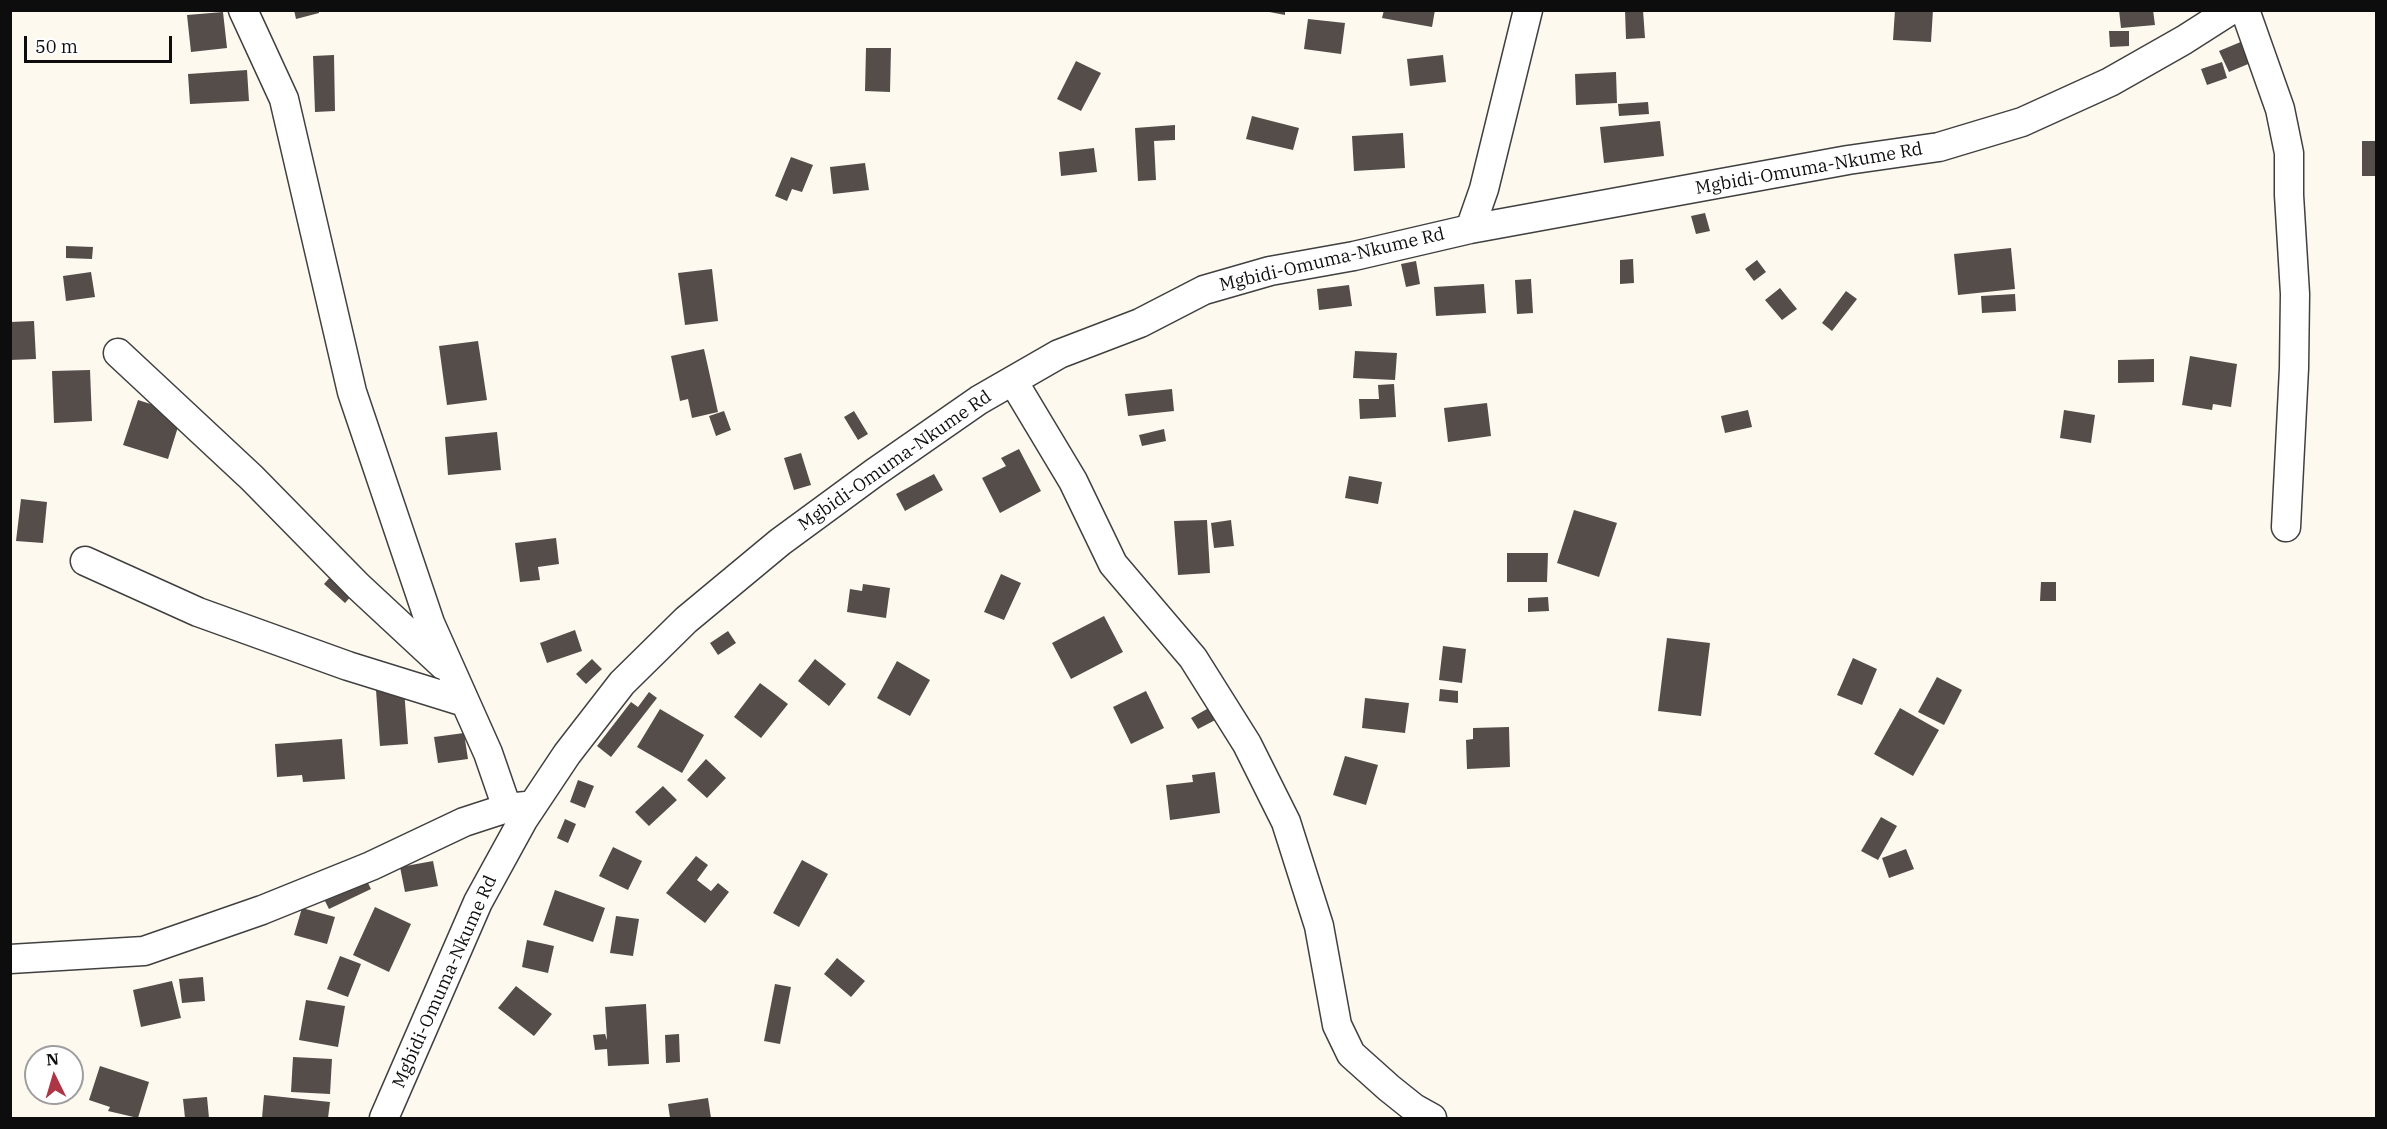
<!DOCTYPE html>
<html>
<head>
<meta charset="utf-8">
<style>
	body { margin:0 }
	#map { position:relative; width:2387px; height:1129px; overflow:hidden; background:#fdf9ef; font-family:"IBM Plex Serif",serif }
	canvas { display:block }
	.frame { position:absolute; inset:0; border:12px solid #0d0d0d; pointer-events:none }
	.north { position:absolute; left:24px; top:1045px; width:60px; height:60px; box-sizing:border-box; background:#fff; border:2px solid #9e9e9e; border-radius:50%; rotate:355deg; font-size:16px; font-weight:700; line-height:24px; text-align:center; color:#0d0d0d }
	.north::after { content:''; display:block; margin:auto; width:21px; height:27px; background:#ac3646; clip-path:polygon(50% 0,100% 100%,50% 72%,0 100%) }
	.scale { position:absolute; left:24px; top:36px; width:148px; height:27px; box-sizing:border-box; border:3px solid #0d0d0d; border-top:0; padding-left:8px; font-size:18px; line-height:21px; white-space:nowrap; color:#0d0d0d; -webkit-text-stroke:4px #fff; paint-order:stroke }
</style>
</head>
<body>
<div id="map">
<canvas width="2387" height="1129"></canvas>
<div class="frame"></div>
<div class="north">N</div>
<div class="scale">50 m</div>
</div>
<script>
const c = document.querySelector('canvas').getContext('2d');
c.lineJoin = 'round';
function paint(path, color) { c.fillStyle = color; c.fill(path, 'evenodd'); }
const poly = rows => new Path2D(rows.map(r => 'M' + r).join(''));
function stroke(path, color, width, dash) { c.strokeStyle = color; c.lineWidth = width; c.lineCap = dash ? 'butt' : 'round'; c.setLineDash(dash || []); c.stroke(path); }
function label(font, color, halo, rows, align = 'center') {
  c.font = font + ' "IBM Plex Serif",serif'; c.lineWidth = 6; c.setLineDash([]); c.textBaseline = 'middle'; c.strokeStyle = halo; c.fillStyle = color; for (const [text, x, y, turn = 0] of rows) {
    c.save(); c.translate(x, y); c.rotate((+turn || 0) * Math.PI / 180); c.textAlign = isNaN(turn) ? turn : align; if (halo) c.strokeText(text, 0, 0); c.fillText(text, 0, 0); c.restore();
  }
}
const building = poly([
	[294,10,319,10,319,13,296,19],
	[1259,10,1285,10,1285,15],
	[1384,10,1435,10,1432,27,1382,18],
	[1625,10,1643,10,1645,38,1626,39],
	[1895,10,1933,10,1931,42,1893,40],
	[2119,10,2153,10,2155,25,2121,28],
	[223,12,227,48,191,52,187,15],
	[1308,19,1345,23,1341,54,1304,49],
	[2109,31,2129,31,2129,46,2110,47],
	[2243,41,2253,62,2229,72,2219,51],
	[866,48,891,48,890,92,865,91],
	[334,55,335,111,315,112,313,56],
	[1443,55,1446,82,1410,86,1407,59],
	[1076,61,1101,73,1081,111,1057,99],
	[2222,62,2227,78,2207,85,2201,69],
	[247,70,249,101,190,104,188,74],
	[1616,72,1617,103,1576,105,1575,74],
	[1648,102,1649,114,1619,116,1618,104],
	[1252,116,1299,128,1293,150,1246,139],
	[1660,121,1664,156,1604,163,1600,127],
	[1175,125,1175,140,1154,141,1156,180,1138,181,1135,128],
	[1403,133,1405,168,1354,171,1352,136],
	[2362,141,2376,141,2376,176,2362,176],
	[1094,148,1097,172,1061,176,1059,152],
	[791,157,813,165,802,192,792,189,787,201,775,196],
	[865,163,869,190,833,194,830,167],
	[1705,213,1710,231,1696,234,1691,216],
	[66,246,93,247,92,259,66,258],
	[2011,248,2015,289,1958,295,1954,254],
	[1633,259,1634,283,1620,284,1620,260],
	[1757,260,1766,272,1754,281,1745,269],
	[1416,261,1420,284,1406,287,1401,264],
	[712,269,718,321,685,325,678,273],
	[91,272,95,297,66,301,63,276],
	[1531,279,1533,313,1517,314,1515,280],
	[1484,284,1486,313,1436,316,1434,287],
	[1349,285,1352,306,1319,310,1317,289],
	[1780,288,1797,309,1782,320,1765,300],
	[1846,291,1857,299,1832,331,1822,323],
	[2015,294,2016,311,1982,313,1981,296],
	[34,321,36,359,10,360,10,322],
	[478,341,487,400,447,405,439,346],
	[704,349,718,412,692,418,688,399,680,401,671,356],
	[1355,351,1397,353,1395,380,1353,378],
	[2190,356,2237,364,2231,407,2213,404,2212,410,2182,405],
	[2154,359,2154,382,2118,383,2118,360],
	[90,370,92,421,54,423,52,371],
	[1394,384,1396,417,1360,419,1359,399,1379,399,1378,385],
	[1172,389,1174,411,1128,416,1125,394],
	[138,400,182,414,168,459,123,445],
	[1487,403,1491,436,1448,442,1444,408],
	[1748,410,1752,427,1725,433,1721,416],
	[2064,410,2095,415,2091,443,2060,438],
	[724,411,731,430,716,436,709,416],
	[854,411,868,434,858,440,844,417],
	[1164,429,1166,441,1142,446,1139,435],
	[497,432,501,470,448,475,445,437],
	[1019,449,1041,491,1000,513,982,478,1006,466,1001,458],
	[801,453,811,485,794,490,784,458],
	[934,474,943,490,905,511,896,494],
	[1349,476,1382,482,1378,504,1345,498],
	[21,499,47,502,43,543,16,541],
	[1574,510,1617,523,1599,577,1557,563],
	[1207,520,1210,573,1178,575,1174,521],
	[1231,520,1234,546,1214,548,1211,523],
	[556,538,559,564,538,567,540,580,520,582,515,543],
	[1507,553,1548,553,1547,582,1507,582],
	[340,566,362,584,345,603,324,584],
	[1001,574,1021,583,1004,620,984,612],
	[2041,582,2056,582,2056,601,2040,601],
	[863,584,890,588,886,618,847,612,850,589,862,591],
	[1548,597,1549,611,1528,612,1528,598],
	[1104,616,1123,652,1071,679,1052,643],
	[575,630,582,651,547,663,540,643],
	[728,631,736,643,718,655,710,643],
	[1667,638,1710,643,1701,716,1658,711],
	[1443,646,1466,649,1462,683,1439,680],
	[1853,658,1877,669,1862,705,1837,695],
	[592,659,602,669,586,684,576,674],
	[815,659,846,684,829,706,798,681],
	[897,661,930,680,910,716,877,698],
	[403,674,408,744,380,746,375,676],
	[1937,677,1962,690,1944,725,1918,712],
	[760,683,788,704,761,738,734,717],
	[1440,689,1458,691,1458,703,1439,701],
	[1146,691,1164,728,1131,744,1113,707],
	[649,692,657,698,611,757,597,746,631,702,638,707],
	[1365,698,1409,703,1405,733,1362,728],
	[1214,705,1221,717,1198,729,1191,718],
	[1900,708,1939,730,1913,776,1874,754],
	[660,709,704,735,682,773,637,747],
	[1509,727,1510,767,1467,769,1466,740,1473,739,1473,728],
	[464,733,468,759,438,763,434,737],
	[342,739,345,779,303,782,302,775,277,777,275,744],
	[1345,756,1378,765,1366,805,1333,795],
	[706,759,726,778,707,798,687,780],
	[1215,772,1220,813,1170,820,1166,785,1193,782,1192,775],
	[578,780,594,786,585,808,570,802],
	[663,786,677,800,649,826,635,812],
	[1881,817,1897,826,1878,860,1861,851],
	[565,819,576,824,568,843,557,838],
	[613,847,642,861,628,890,599,876],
	[1906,849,1914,869,1889,878,1882,858],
	[696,856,708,865,697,880,711,891,718,883,729,892,705,923,666,893],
	[802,860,828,874,799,927,773,913],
	[433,861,438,886,405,892,400,867],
	[365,877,371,889,329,909,323,897],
	[555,890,605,908,593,942,543,925],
	[375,907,411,924,389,972,353,955],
	[302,908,335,917,327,944,294,935],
	[616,916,639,919,633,956,610,953],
	[527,940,554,946,548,973,522,967],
	[340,956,361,964,348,997,327,989],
	[837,958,865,981,851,997,824,974],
	[203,977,205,1001,182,1003,179,979],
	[172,981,181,1018,141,1027,133,990],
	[775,984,791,987,780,1044,764,1041],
	[516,986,552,1014,534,1036,498,1008],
	[306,1000,345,1006,338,1047,299,1040],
	[646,1004,649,1064,608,1066,607,1049,595,1050,593,1035,605,1034,607,1040,605,1007],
	[679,1034,680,1062,666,1063,665,1035],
	[293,1057,332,1059,330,1094,291,1092],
	[100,1066,149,1082,138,1118,108,1111,110,1107,89,1100],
	[264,1095,330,1102,328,1118,262,1118],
	[207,1097,209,1118,185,1118,183,1099],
	[708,1098,711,1118,670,1118,668,1104]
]);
const minor = poly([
	[243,10,284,99,352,392,430,623,488,753,507,808],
	[2245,10,2280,109,2289,153,2289,195,2295,294,2294,368,2286,527],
	[1470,229,1484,189,1528,10],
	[118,353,252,478,358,586,443,665],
	[1013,381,1073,481,1113,564,1193,658,1247,744,1286,822,1319,926,1337,1025,1351,1054,1389,1088,1414,1108,1432,1118],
	[85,561,198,612,348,666,464,702],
	[10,959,144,951,262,910,371,866,464,822,507,808,526,806],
	[384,1118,478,902,523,820,567,754,622,683,686,620,780,542,874,473,979,400,1059,354,1140,323,1204,290,1270,271,1354,256,1470,229,1848,160,1939,147,2022,122,2110,82,2184,40,2231,10]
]);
const streetNames = [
	["Mgbidi-Omuma-Nkume Rd",1809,169,-10],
	["Mgbidi-Omuma-Nkume Rd",1332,260,-13],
	["Mgbidi-Omuma-Nkume Rd",895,461,-35],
	["Mgbidi-Omuma-Nkume Rd",445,982,-66]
];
paint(building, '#544d4a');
stroke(minor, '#404040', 31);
stroke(minor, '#fff', 28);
label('18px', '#0d0d0d', '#fff', streetNames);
</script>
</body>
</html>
